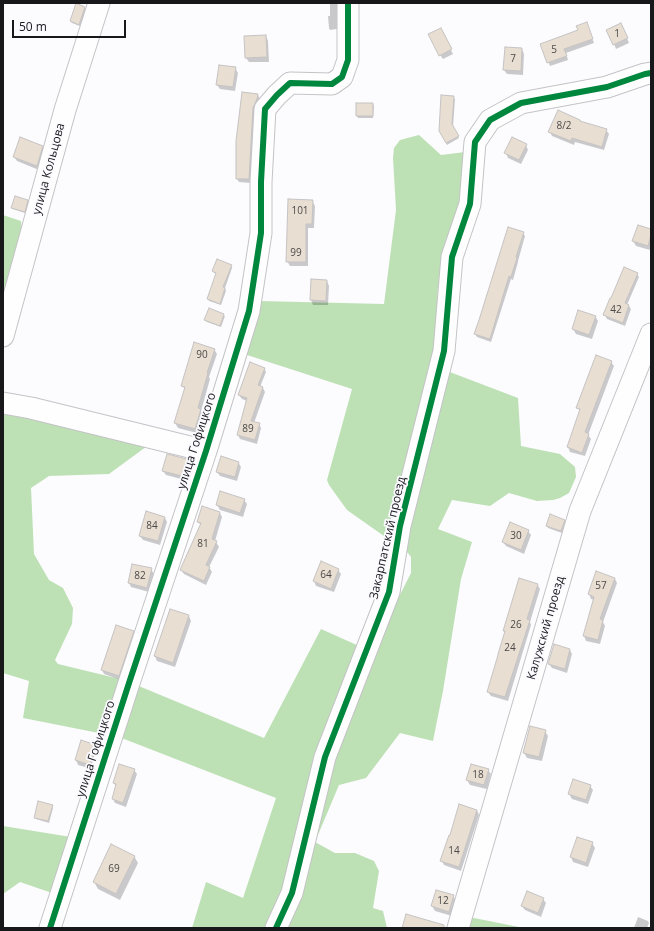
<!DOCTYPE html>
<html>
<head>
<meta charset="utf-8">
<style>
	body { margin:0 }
	#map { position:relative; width:654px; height:931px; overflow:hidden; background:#fcfbfe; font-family:"Open Sans",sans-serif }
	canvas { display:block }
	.frame { position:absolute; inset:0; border:4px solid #18181b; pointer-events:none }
	.scale { position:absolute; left:12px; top:20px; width:114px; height:18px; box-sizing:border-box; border:2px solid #18181b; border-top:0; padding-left:5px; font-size:12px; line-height:14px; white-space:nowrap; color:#18181b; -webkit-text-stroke:3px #fbfaff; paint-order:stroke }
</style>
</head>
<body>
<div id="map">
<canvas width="654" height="931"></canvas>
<div class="frame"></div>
<div class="scale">50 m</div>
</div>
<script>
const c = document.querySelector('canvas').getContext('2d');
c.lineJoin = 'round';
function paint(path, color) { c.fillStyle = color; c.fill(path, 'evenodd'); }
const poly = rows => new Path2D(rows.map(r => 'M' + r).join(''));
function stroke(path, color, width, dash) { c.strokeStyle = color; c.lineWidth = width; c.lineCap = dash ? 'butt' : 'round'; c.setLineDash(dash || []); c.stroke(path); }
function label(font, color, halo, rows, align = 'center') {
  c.font = font + ' "Open Sans",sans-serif'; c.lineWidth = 3.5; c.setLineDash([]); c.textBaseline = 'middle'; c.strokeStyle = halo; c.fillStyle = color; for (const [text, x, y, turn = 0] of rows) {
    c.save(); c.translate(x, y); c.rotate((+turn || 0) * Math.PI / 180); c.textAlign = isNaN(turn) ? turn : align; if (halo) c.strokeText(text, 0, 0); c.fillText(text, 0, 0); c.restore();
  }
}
const forest = poly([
	[419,135,441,155,465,152,467,199,438,287,434,366,518,398,521,446,560,454,575,467,576,477,569,493,560,498,553,500,537,501,509,493,490,506,452,500,438,529,472,542,461,579,443,691,433,741,400,733,366,778,339,785,315,842,335,853,355,853,374,861,379,871,373,908,383,911,387,928,192,928,206,882,243,898,276,798,119,737,23,718,29,681,3,673,3,408,154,441,109,474,49,476,31,488,34,554,49,580,63,588,73,608,72,624,55,660,58,664,124,680,134,684,264,738,321,629,359,646,375,644,411,573,411,557,408,553,347,510,329,485,327,480,352,389,244,354,259,301,384,304,396,210,393,158,394,148,400,140],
	[3,215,21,221,23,245,3,309],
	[3,826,71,837,52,893,20,882,3,894],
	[469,917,524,928,465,928]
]);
const shadow = poly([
	[330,3,337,3,337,29,330,30,329,28,328,16,330,16],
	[85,8,86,10,80,26,72,23,71,21],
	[587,24,594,43,566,53,568,60,550,66,542,44,579,31],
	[623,29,629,43,616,49,614,44],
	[443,34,453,54,443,59,440,55],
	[266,36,268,41,269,62,249,62,246,58,245,37],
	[522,49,524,54,523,75,507,74,504,70],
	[235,68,238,73,235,91,220,89,217,85],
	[258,95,260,99,251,183,239,182,237,179,237,141],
	[453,97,455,99,453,127,459,138,447,145,440,131],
	[373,104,374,106,373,118,358,118,357,116],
	[580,120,581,123,606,130,609,134,604,150,575,142,574,145,552,136,550,132],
	[526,145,528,150,521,164,508,158,506,153],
	[42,147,45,151,39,170,17,161,14,157],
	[27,201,28,203,25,213,13,209,12,207],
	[312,201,315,206,314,228,308,228,308,266,290,266,287,261],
	[651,230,651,247,650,250,636,246,633,241],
	[523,233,525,236,518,261,518,262,513,280,511,279,491,342,477,337,475,334],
	[231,266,232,268,225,288,226,291,221,305,209,301,208,299,217,274,214,273,213,271],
	[637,274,639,277,627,305,629,306,631,309,625,326,607,319,605,315],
	[312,280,327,281,329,286,328,305,313,305,311,300],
	[223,315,225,316,221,327,207,322,205,320],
	[595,316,598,321,592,339,576,334,573,329],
	[214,349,217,354,209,377,210,379,201,411,203,414,197,433,178,428,175,423,185,390,182,385],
	[611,362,614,366,588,435,591,439,585,456,570,452,568,447,580,412,578,408],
	[264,368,266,372,260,387,263,388,265,392,254,423,259,424,261,428,257,444,240,439,238,435,247,401,242,399,239,395],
	[186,460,189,464,185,480,166,475,163,471],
	[238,462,241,467,237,481,220,476,217,472],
	[244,500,247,504,243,517,220,510,217,505],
	[202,507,220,513,222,517,215,541,216,542,219,547,209,567,212,572,206,585,184,574,181,570,201,526,198,521],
	[147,513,165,518,167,522,160,545,143,540,140,536],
	[564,520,565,522,562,533,548,528,547,526],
	[528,531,531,535,524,554,506,546,503,542],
	[151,569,154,574,149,592,131,587,129,583],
	[338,570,341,574,334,592,316,586,314,581],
	[615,579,617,583,603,622,605,626,600,644,586,641,584,636,594,600,591,599,589,594],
	[537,584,540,589,530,622,531,625,508,701,491,696,488,692,505,633,504,631],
	[189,616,191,621,175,667,157,661,155,656],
	[133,631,136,636,121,680,104,674,102,670],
	[555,645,570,650,572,654,567,673,552,668,549,664],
	[530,728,545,731,548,736,542,761,527,758,524,753],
	[96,746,98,751,92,769,78,765,76,760],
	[134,770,137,774,126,807,115,803,113,799,116,787,114,783],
	[488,770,491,774,487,789,470,785,467,780],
	[590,786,593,790,588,804,572,799,569,794],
	[52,806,53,808,49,823,36,819,35,817],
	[477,810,479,815,461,871,444,865,442,861],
	[592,843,595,848,588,867,573,862,571,857],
	[134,856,138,863,120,900,98,889,94,882],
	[453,896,456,900,452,916,435,911,432,906],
	[543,899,546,903,541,917,525,910,522,906],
	[638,917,648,921,649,923,647,928,634,928]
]);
const building = poly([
	[76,3,85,7,79,25,70,21,76,3],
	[587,22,593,39,564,49,567,56,547,63,540,44,578,30,576,26,587,22],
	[621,23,628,38,613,45,606,30,621,23],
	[441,28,452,49,439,56,428,34,441,28],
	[266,35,267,57,245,58,244,36,266,35],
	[505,47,522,48,521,71,503,70,505,47],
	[219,65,236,67,233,87,216,85,219,65],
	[242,92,258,94,257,99,253,108,249,179,236,179,236,141,242,92],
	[441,95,454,96,452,124,459,136,446,143,439,131,441,95],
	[356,103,373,103,373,116,356,116,356,103],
	[558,110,580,120,580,121,607,129,602,147,572,138,571,141,548,132,558,110],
	[20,137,43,146,37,166,13,157,20,137],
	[512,137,527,144,519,160,504,153,512,137],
	[15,196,28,200,25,212,11,208,15,196],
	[288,199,313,200,312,224,306,224,306,262,286,262,288,199],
	[638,225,651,229,651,235,648,246,632,241,638,225],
	[508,227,524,232,516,257,517,258,511,277,509,276,490,339,474,334,479,320,508,227],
	[217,259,232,265,223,287,225,288,220,304,207,299,216,273,212,271,217,259],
	[624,267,638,273,625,303,629,305,623,323,603,315,610,298,611,298,624,267],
	[311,279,327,280,326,301,310,300,311,279],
	[209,308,224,314,220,326,204,320,209,308],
	[578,310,596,316,589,335,572,329,578,310],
	[194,342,215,349,207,373,208,373,198,408,201,409,195,429,174,423,185,387,181,386,194,342],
	[596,355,612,361,585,432,589,434,582,453,567,447,580,409,576,408,596,355],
	[250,362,265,368,258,385,263,387,251,421,260,423,255,440,237,435,247,398,238,395,250,362],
	[167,454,187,459,182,476,162,471,167,454],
	[221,456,239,462,235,477,216,472,221,456],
	[220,491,245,499,240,513,216,505,220,491],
	[202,506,220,512,212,539,217,541,206,565,210,567,204,581,180,570,201,523,197,522,202,506],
	[146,511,165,517,158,541,139,536,146,511],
	[550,514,565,520,561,531,546,526,550,514],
	[510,522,529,530,521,550,502,542,510,522],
	[321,561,339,569,331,589,313,581,321,561],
	[132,564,152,568,147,588,128,583,132,564],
	[596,571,615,578,600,619,603,620,598,640,583,636,594,597,588,594,596,571],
	[519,578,538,584,527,619,530,620,505,697,487,692,498,655,498,654,505,631,503,631,519,578],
	[170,609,189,615,173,663,154,656,170,609],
	[116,625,134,631,119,676,101,670,116,625],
	[554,644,570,649,565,669,548,664,554,644],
	[530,726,546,730,539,757,523,753,530,726],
	[81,740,96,745,90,765,75,760,81,740],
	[119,764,135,769,123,803,112,799,116,784,113,783,119,764],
	[471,764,489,769,484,785,466,780,471,764],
	[573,779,591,785,586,800,568,794,573,779],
	[38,801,53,805,48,821,34,818,38,801],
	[459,804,477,810,459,867,440,861,449,835,450,835,459,804],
	[577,837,593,842,586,863,570,857,577,837],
	[111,844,135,856,116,894,93,882,111,844],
	[436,890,454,895,449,912,431,906,436,890],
	[527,891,544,898,538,913,521,906,527,891],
	[406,914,444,925,444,928,402,928,406,914]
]);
const minor = poly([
	[3,336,65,110,99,3],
	[3,403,31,408,206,451],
	[50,928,129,683,206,451,249,311,261,233,261,182,265,109,277,95,290,83,332,84,342,77,348,60,348,3],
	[276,928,292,893,325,757,389,592,400,526,444,351,452,257,470,204,475,142,490,120,521,103,607,87,645,74,651,73],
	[458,928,580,511,651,334]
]);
const cycleway = poly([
	[50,928,129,683,206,451,249,311,261,233,261,182,265,109,277,95,290,83,332,84,342,77,348,60,348,3],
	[276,928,292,893,325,757,389,592,400,526,444,351,452,257,470,204,475,142,490,120,521,103,607,87,645,74,651,73]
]);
const numberNames = [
	["1",617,34],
	["5",554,50],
	["7",513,59],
	["8/2",564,126],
	["101",300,211],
	["99",296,253],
	["42",616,310],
	["90",202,355],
	["89",248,429],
	["84",152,526],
	["30",516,536],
	["81",203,544],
	["64",326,575],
	["82",140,576],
	["57",601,586],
	["26",516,625],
	["24",510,648],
	["18",478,775],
	["14",454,851],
	["69",114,869],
	["12",443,901]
];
const streetNames = [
	["улица Кольцова",49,169,-75],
	["улица Гофицкого",197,441,-72],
	["Закарпатский проезд",388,538,-77],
	["Калужский проезд",546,628,-74],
	["улица Гофицкого",96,749,-72]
];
paint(forest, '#bde1b5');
paint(shadow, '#0003');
paint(building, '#e8ded2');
stroke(building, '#c5c3c3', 1);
stroke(minor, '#c4c3c6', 23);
stroke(minor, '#fffeff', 21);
stroke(cycleway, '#00873e', 6);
label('10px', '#4c4a49', null, numberNames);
label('12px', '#18181b', '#fbfaff', streetNames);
</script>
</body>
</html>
